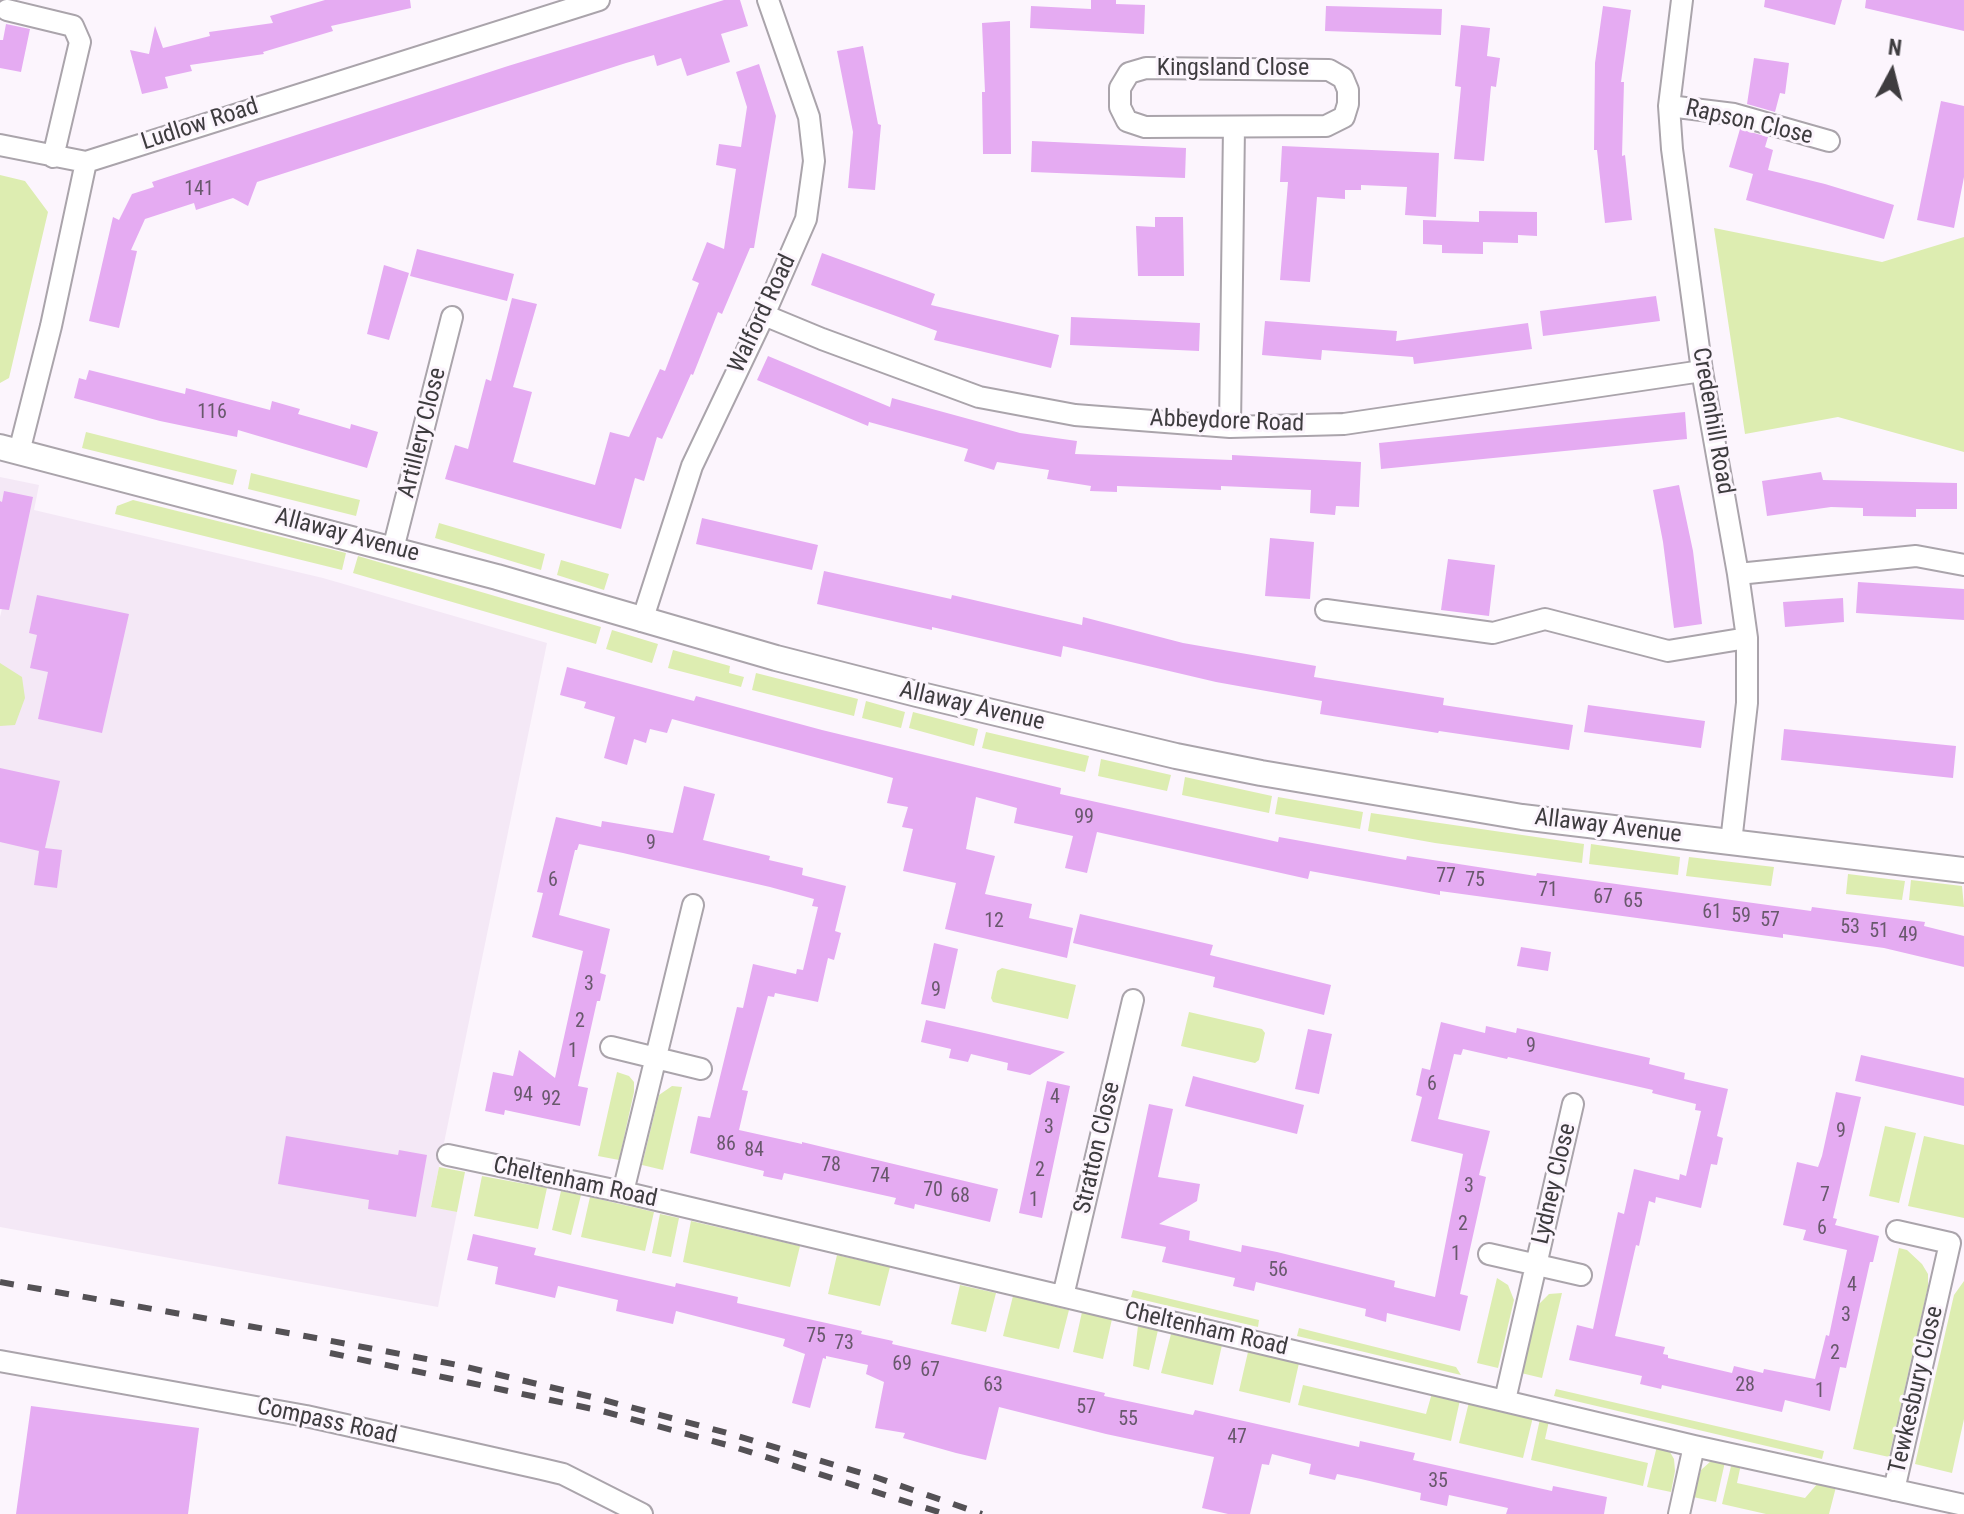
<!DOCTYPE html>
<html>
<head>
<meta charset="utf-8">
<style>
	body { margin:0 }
	#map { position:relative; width:1964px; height:1514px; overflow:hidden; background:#fcf5fd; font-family:"Roboto Condensed",sans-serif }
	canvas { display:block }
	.north { position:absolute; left:1852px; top:32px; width:80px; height:80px; -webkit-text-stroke:6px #fcf5fd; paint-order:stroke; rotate:7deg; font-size:22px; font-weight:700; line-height:32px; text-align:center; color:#3e3c3f }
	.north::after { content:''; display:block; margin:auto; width:28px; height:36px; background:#3e3c3f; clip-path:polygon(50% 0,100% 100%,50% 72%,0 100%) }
</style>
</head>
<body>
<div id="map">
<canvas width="1964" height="1514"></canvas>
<div class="north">N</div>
</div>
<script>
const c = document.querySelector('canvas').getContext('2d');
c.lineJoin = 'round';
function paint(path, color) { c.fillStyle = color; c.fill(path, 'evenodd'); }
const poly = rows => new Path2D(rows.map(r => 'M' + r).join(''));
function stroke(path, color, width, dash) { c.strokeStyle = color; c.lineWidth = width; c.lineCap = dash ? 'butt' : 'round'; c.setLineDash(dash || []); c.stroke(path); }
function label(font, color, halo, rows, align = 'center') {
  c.font = font + ' "Roboto Condensed",sans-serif'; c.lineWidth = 6; c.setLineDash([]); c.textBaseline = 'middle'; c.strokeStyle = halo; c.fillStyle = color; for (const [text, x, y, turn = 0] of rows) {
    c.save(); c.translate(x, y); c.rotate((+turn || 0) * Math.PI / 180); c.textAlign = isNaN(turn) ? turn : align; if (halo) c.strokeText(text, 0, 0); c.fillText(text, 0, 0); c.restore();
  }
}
const built = poly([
	[0,477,39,485,34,510,323,578,547,643,431,1206,457,1212,438,1307,0,1227,0,617,8,584,0,582]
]);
const green = poly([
	[0,175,25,181,48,212,9,378,0,383],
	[1714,228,1882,262,1964,237,1964,452,1838,417,1745,434],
	[86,432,237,470,233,485,82,448],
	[251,473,360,500,356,516,248,489],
	[133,500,346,553,342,570,115,514,117,506],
	[439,523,545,554,541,570,435,538],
	[358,556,601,627,596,644,353,573],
	[561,560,609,574,604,590,557,575],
	[612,630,658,644,652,663,606,649],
	[673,650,730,666,729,673,744,677,741,687,668,668],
	[0,663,22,677,25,698,15,725,0,726],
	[756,673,858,699,854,716,752,690],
	[866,701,905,712,901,728,862,718],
	[913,712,978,729,974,746,909,728],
	[986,732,1089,756,1085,772,982,748],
	[1101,759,1171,775,1167,791,1098,776],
	[1185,777,1272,796,1269,813,1182,795],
	[1278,797,1363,812,1360,829,1275,814],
	[1371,813,1584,844,1582,863,1435,843,1368,831],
	[1591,844,1680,857,1678,875,1589,864],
	[1689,857,1774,867,1771,886,1686,876],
	[1848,874,1905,881,1902,900,1846,894],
	[1911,880,1962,886,1964,907,1909,900],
	[1002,968,1076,985,1068,1019,993,1002,991,998,997,971],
	[1189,1012,1262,1029,1265,1033,1259,1060,1255,1063,1181,1046],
	[617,1072,629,1076,634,1082,634,1092,619,1160,598,1156],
	[672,1086,682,1087,663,1170,642,1165,659,1095],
	[1885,1126,1916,1133,1899,1203,1869,1196],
	[1924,1136,1964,1145,1964,1218,1908,1206],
	[439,1167,465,1172,457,1212,431,1207],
	[482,1176,547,1188,538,1229,474,1216],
	[561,1191,581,1195,571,1235,552,1230],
	[590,1197,654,1212,645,1251,581,1237],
	[660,1214,679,1218,671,1257,652,1253],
	[691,1221,800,1246,790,1287,683,1262],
	[1899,1248,1907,1250,1922,1264,1928,1274,1928,1287,1889,1457,1853,1449],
	[837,1255,890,1267,880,1306,828,1294],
	[1497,1278,1508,1285,1514,1300,1498,1368,1477,1363],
	[1964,1281,1964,1419,1952,1473,1915,1464,1954,1295],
	[960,1285,996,1293,986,1332,951,1324],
	[1133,1290,1259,1320,1258,1327,1131,1297],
	[1562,1293,1542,1378,1521,1373,1537,1306,1549,1294],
	[1013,1296,1069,1310,1059,1349,1003,1336],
	[1082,1312,1112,1319,1103,1359,1073,1352],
	[1138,1326,1158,1330,1149,1370,1133,1366],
	[1299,1328,1456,1367,1461,1375,1297,1336],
	[1171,1334,1222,1345,1213,1385,1161,1373],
	[1248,1352,1299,1363,1290,1403,1239,1391],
	[1303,1385,1426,1414,1432,1393,1460,1400,1451,1441,1298,1405],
	[1556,1389,1824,1451,1822,1459,1554,1396],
	[1469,1402,1533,1417,1523,1458,1459,1443],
	[1540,1419,1549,1421,1545,1439,1648,1463,1643,1486,1531,1460],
	[1657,1446,1670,1452,1674,1459,1675,1471,1671,1492,1647,1487],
	[1711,1461,1725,1462,1716,1502,1693,1497,1701,1470],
	[1732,1462,1741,1464,1737,1483,1805,1498,1818,1483,1836,1487,1829,1514,1766,1514,1722,1504]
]);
const building = poly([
	[325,0,410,0,411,8,331,26,333,31,263,52,264,54,190,65,192,71,165,77,168,88,142,94,130,50,149,54,155,26,163,48,210,36,209,32,273,23,270,16],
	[724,0,740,0,748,26,721,34,730,62,687,76,681,58,657,66,654,55,626,63,257,182,248,206,233,198,196,210,194,203,145,219,131,250,137,251,119,328,89,321,113,217,119,220,132,194,154,187,152,182,508,66],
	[1091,0,1116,0,1116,4,1145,5,1144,34,1030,28,1031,6,1091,9],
	[1765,0,1842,0,1835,25,1764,7],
	[1866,0,1964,0,1964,31,1865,8],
	[1326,6,1442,9,1441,35,1325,31],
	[1603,6,1631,10,1621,82,1624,82,1622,156,1625,155,1632,220,1605,223,1597,150,1594,150,1595,63],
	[1010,21,1011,154,983,154,982,92,985,92,982,23],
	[6,24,30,29,21,72,0,68,0,40,3,40],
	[1461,25,1490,28,1487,56,1500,58,1496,87,1491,86,1484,161,1454,159,1461,87,1455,86],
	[863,46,878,124,881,125,875,190,848,188,853,132,837,51],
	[1754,58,1789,63,1785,94,1780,93,1775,112,1747,104],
	[759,64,776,116,754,248,750,248,722,314,718,312,693,375,691,374,662,439,657,437,644,481,635,478,621,529,445,479,455,445,468,449,486,379,491,381,512,298,537,304,513,387,532,392,513,462,595,485,610,432,629,437,660,369,665,371,699,283,692,280,707,242,724,249,736,169,716,165,719,144,741,147,747,107,736,72],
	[1941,101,1964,106,1964,177,1954,228,1917,220],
	[1740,129,1768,137,1765,147,1773,150,1768,170,1825,184,1894,205,1884,239,1746,200,1753,174,1729,167],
	[1032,141,1186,148,1185,178,1031,172],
	[1282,146,1439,153,1436,217,1405,215,1407,187,1361,185,1361,190,1345,190,1345,199,1317,197,1310,282,1280,280,1288,182,1280,182],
	[1479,211,1537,212,1537,236,1518,235,1518,243,1483,242,1483,254,1442,253,1442,245,1423,244,1423,220,1479,222],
	[1155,217,1183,217,1184,276,1138,276,1136,226,1155,227],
	[417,249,514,274,507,301,410,276],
	[822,253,935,294,931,305,1059,335,1051,368,934,340,937,331,811,285],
	[384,265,409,273,389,340,367,334],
	[1656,296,1660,321,1543,336,1540,311],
	[1071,317,1200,323,1199,351,1070,345],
	[1265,321,1397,331,1396,341,1528,323,1532,349,1414,364,1413,357,1322,350,1321,360,1262,355],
	[768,356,890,407,892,398,1020,433,1077,441,1075,454,1232,460,1232,455,1361,462,1359,507,1336,506,1335,515,1310,513,1311,490,1221,486,1221,490,1117,486,1117,492,1090,491,1091,486,1047,479,1049,470,997,462,994,470,964,461,968,449,869,422,868,426,757,380],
	[89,370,185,394,186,388,270,410,272,401,300,409,298,414,323,421,350,429,351,424,378,432,367,468,238,430,237,437,160,421,74,398,79,378,86,380],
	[1685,412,1687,439,1381,469,1379,443],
	[1821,472,1823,480,1957,483,1957,509,1916,509,1916,517,1863,516,1863,508,1831,507,1767,516,1762,481],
	[1679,485,1693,551,1702,624,1674,628,1663,542,1653,490],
	[4,491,33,497,9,610,0,609,0,501,2,502],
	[702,518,818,545,812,570,696,544],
	[1270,538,1314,542,1310,599,1265,596],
	[1448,559,1495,565,1489,616,1441,610],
	[824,571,951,599,952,595,1082,625,1083,617,1183,643,1316,666,1314,677,1444,698,1443,705,1573,725,1569,750,1439,731,1438,733,1320,714,1322,701,1216,682,1063,646,1061,657,932,627,932,630,817,604],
	[1858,582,1964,589,1964,620,1856,613],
	[37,595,129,614,102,733,38,719,48,672,30,668,37,635,29,633],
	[1843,598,1844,622,1785,627,1783,602],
	[567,667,694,701,696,696,822,730,1061,788,1060,794,1278,842,1279,837,1406,860,1407,856,1536,876,1537,873,1811,911,1812,907,1925,922,1924,926,1964,936,1964,967,1884,948,1783,934,1783,938,1440,891,1440,895,1310,871,1308,879,1097,832,1087,873,1065,868,1073,836,1014,823,1017,808,976,797,966,849,995,856,985,894,1032,904,1029,918,1073,928,1067,958,945,929,956,883,903,871,913,829,902,827,908,807,887,803,893,778,672,719,667,733,650,729,646,743,634,739,627,765,604,758,615,717,584,708,586,702,560,695],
	[1588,705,1705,721,1701,748,1584,732],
	[1784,729,1956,746,1953,778,1781,760],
	[0,768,60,781,45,848,62,850,57,888,34,885,39,851,0,842],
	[684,786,715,794,703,840,770,856,769,860,803,868,802,875,846,886,835,931,841,933,834,960,828,958,818,1002,775,993,774,997,768,996,742,1090,748,1091,739,1130,802,1144,802,1142,998,1189,990,1222,915,1204,914,1209,894,1204,896,1198,784,1173,782,1180,763,1176,764,1171,690,1153,698,1116,710,1118,737,1007,743,1008,753,964,796,974,797,969,803,970,818,907,812,906,814,899,770,887,623,853,579,844,577,850,575,850,559,915,610,929,600,973,606,975,600,1001,597,1001,578,1086,588,1088,580,1126,505,1110,504,1115,485,1111,493,1072,513,1076,519,1050,555,1078,583,951,532,937,543,893,537,892,556,817,601,827,602,821,673,833],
	[1080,914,1213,945,1210,955,1331,985,1324,1015,1213,987,1215,977,1073,943],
	[934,943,958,949,945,1009,921,1004],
	[1521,947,1551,952,1548,971,1517,966],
	[926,1020,984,1033,1065,1052,1030,1075,1007,1070,1008,1063,971,1054,968,1062,949,1058,951,1049,921,1042],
	[1441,1022,1485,1033,1486,1026,1516,1033,1517,1028,1650,1058,1649,1064,1685,1073,1684,1079,1728,1089,1717,1136,1723,1138,1717,1165,1711,1164,1701,1208,1656,1197,1655,1203,1649,1201,1639,1246,1636,1245,1615,1336,1665,1347,1663,1354,1668,1355,1668,1358,1732,1373,1734,1366,1763,1373,1764,1369,1815,1379,1826,1335,1829,1336,1847,1250,1803,1240,1806,1230,1783,1225,1797,1162,1818,1167,1822,1156,1836,1092,1861,1097,1833,1218,1837,1219,1835,1225,1879,1236,1873,1262,1870,1262,1846,1368,1840,1367,1830,1411,1785,1400,1782,1412,1662,1385,1661,1389,1640,1384,1642,1376,1569,1360,1577,1325,1593,1329,1618,1212,1624,1214,1634,1169,1679,1180,1680,1174,1686,1176,1701,1111,1695,1110,1696,1104,1652,1093,1653,1090,1508,1057,1507,1059,1463,1049,1461,1055,1454,1054,1438,1119,1490,1131,1479,1175,1486,1177,1460,1294,1468,1296,1460,1331,1387,1313,1386,1322,1365,1316,1366,1309,1256,1282,1254,1291,1233,1286,1235,1278,1162,1262,1166,1247,1121,1238,1149,1104,1173,1109,1158,1177,1200,1184,1197,1201,1159,1224,1190,1231,1189,1240,1241,1252,1242,1245,1277,1252,1395,1281,1394,1287,1435,1297,1463,1154,1411,1141,1422,1097,1416,1095,1422,1068,1430,1070],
	[1308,1029,1332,1034,1319,1094,1295,1089],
	[1861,1055,1964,1078,1964,1106,1855,1081],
	[1193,1076,1304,1105,1297,1134,1185,1106],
	[1047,1081,1070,1086,1042,1218,1019,1213],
	[286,1136,398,1155,399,1150,427,1155,416,1217,368,1209,369,1200,278,1184],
	[473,1234,536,1248,534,1255,675,1287,676,1283,738,1297,737,1303,862,1331,861,1334,893,1341,892,1344,1105,1393,1104,1396,1193,1415,1195,1410,1359,1447,1360,1441,1415,1453,1413,1460,1552,1491,1553,1486,1607,1497,1604,1514,1506,1514,1508,1508,1449,1495,1447,1506,1420,1500,1421,1493,1361,1479,1337,1474,1335,1480,1309,1474,1311,1464,1272,1454,1269,1465,1262,1464,1250,1514,1228,1514,1202,1508,1214,1457,1106,1434,999,1407,986,1460,956,1453,903,1438,905,1433,875,1428,884,1382,866,1374,868,1365,826,1356,826,1359,823,1358,810,1408,792,1403,805,1354,783,1346,785,1339,676,1311,673,1324,616,1311,618,1300,558,1286,555,1298,495,1284,498,1267,467,1260],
	[31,1406,199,1428,188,1514,16,1514]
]);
const minor = poly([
	[1682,0,1669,106,1672,149,1702,371,1738,574,1747,638,1747,703,1731,842],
	[7,10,73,26,80,42,53,157],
	[1146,68,1329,70,1343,78,1348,90,1348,104,1344,117,1326,126,1145,127,1127,121,1120,107,1120,88,1129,73,1146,68],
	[1669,106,1734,114,1829,141],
	[0,145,86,162,599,0],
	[764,315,822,339,979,397,1075,415,1230,427,1344,424,1702,371],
	[1230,427,1234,127],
	[19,452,51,326,86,162],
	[393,549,452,317],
	[1738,574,1916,556,1964,565],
	[1326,610,1493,633,1545,619,1668,651,1747,638],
	[642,621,692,466,764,315,806,219,814,161,809,117,768,0],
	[611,1047,701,1069],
	[448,1155,623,1192,1694,1446,1964,1505],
	[623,1192,693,905],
	[1489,1254,1581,1275],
	[1063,1296,1133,1000],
	[0,1361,306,1416,542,1469,563,1474,642,1514],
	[1505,1400,1573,1104],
	[1894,1490,1950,1243,1897,1231],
	[1679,1514,1694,1446]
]);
const tertiary = poly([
	[0,447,497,577,776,658,917,694,1176,756,1261,773,1522,817,1964,870]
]);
const rail = poly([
	[0,1282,305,1336,458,1365,600,1399,731,1434,878,1478,982,1514],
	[330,1353,602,1411,731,1446,945,1514]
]);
const numberNames = [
	["141",199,190],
	["116",212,413],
	["99",1084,818],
	["9",651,844],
	["77",1446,877],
	["6",553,881],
	["75",1475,881],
	["71",1548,891],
	["67",1603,898],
	["65",1633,902],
	["61",1712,913],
	["59",1741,917],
	["57",1770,921],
	["12",994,922],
	["53",1850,928],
	["51",1879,932],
	["49",1908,936],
	["3",589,985],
	["9",936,991],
	["2",580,1022],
	["9",1531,1047],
	["1",573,1052],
	["6",1432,1085],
	["94",523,1096],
	["4",1055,1098],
	["92",551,1100],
	["3",1049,1128],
	["9",1841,1132],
	["86",726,1145],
	["84",754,1151],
	["78",831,1166],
	["2",1040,1171],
	["74",880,1177],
	["3",1469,1187],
	["70",933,1191],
	["7",1825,1196],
	["68",960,1197],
	["1",1034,1201],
	["2",1463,1225],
	["6",1822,1229],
	["1",1456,1255],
	["56",1278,1271],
	["4",1852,1286],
	["3",1846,1316],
	["75",816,1337],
	["73",844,1344],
	["2",1835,1354],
	["69",902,1365],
	["67",930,1371],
	["63",993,1386],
	["28",1745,1386],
	["1",1820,1392],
	["57",1086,1408],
	["55",1128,1420],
	["47",1237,1438],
	["35",1438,1482]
];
const streetNames = [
	["Kingsland Close",1233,69],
	["Rapson Close",1749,123,13],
	["Ludlow Road",200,125,-18],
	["Walford Road",763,314,-65],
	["Credenhill Road",1712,421,80],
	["Abbeydore Road",1227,422,2],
	["Artillery Close",423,433,-76],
	["Allaway Avenue",347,536,15],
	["Allaway Avenue",972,707,13],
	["Allaway Avenue",1608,827,7],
	["Stratton Close",1098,1148,-77],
	["Cheltenham Road",575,1183,12],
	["Lydney Close",1555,1184,-77],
	["Cheltenham Road",1206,1330,13],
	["Tewkesbury Close",1917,1390,-77],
	["Compass Road",327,1422,12]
];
paint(built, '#f4e8f6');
paint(green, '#ddedb1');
paint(building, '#e5abf2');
stroke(minor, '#aaa4ab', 24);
stroke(tertiary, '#aaa4ab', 28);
stroke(minor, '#fff', 20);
stroke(tertiary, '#fff', 24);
stroke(rail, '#545155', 6, [14, 14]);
label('20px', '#68586c', null, numberNames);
label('24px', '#3e3c3f', '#fcf5fd', streetNames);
</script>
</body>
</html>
